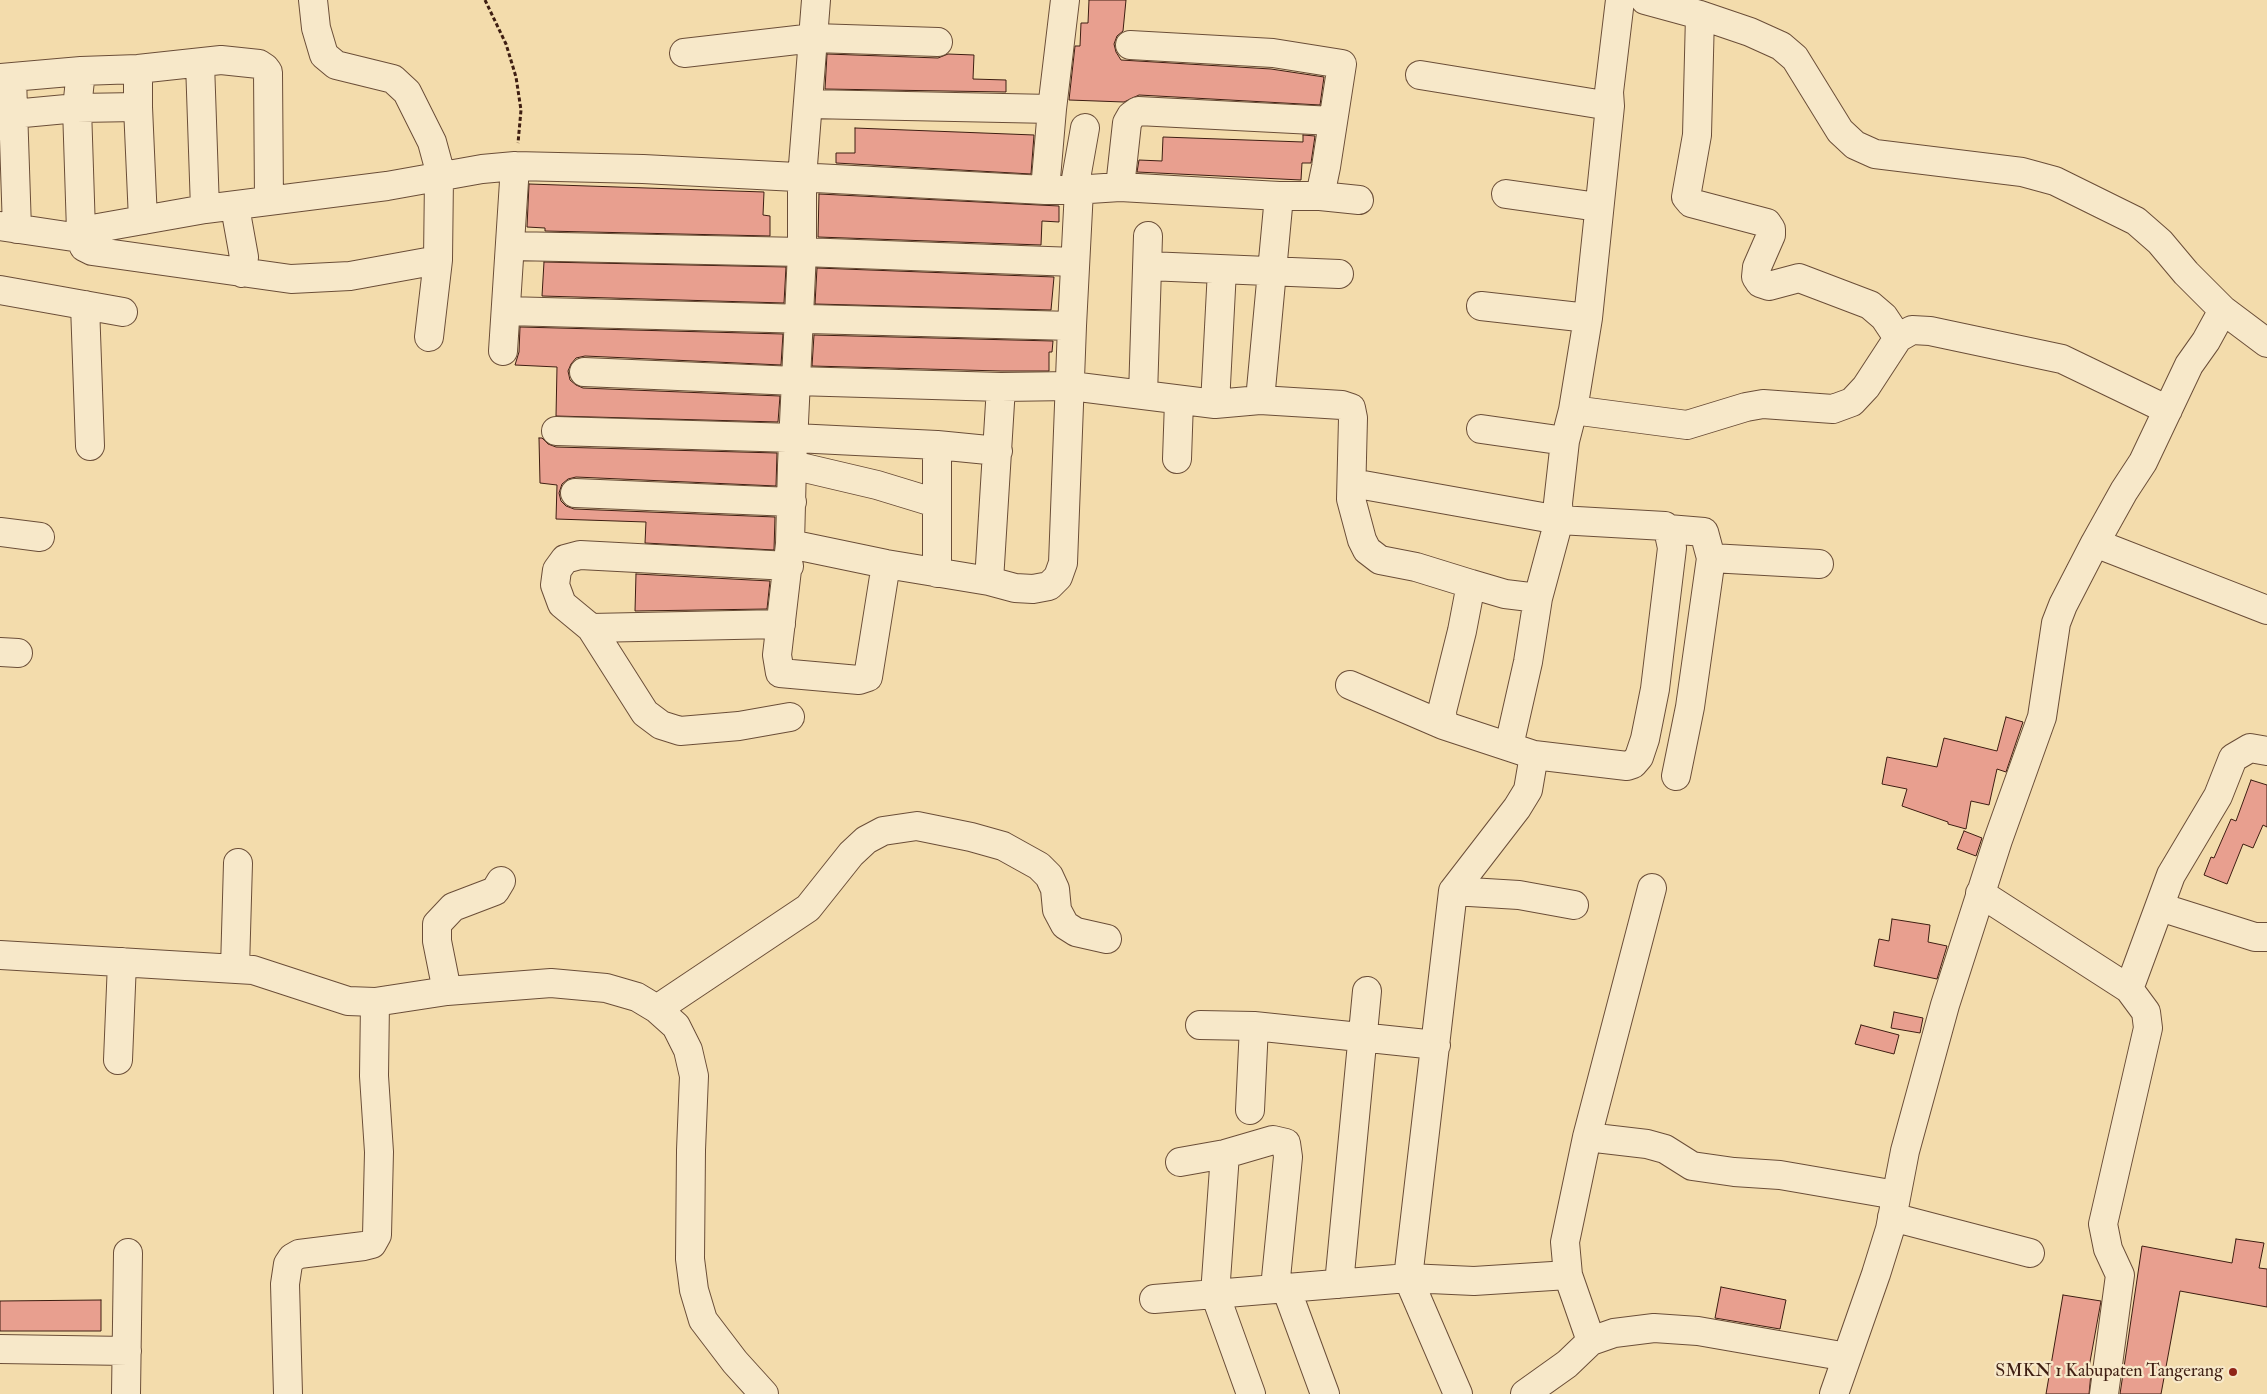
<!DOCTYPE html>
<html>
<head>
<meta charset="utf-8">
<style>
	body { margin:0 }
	canvas { display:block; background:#f3dcac }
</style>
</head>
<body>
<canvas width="2267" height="1394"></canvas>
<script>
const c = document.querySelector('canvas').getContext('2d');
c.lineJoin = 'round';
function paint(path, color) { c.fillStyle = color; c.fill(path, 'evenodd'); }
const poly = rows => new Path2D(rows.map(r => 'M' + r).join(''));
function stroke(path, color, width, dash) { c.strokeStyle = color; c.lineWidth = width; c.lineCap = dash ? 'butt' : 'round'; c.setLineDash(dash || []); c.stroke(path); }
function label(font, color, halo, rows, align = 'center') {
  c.font = font + ' "IM FELL Double Pica",serif'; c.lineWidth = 4.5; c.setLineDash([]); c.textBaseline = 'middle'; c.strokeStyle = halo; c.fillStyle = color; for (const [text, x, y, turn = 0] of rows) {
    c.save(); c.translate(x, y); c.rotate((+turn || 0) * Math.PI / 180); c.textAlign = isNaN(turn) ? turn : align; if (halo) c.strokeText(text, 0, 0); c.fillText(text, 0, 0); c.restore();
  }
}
const building = poly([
	[1089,0,1126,0,1123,31,1117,36,1114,44,1116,52,1121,60,1271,69,1324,77,1320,105,1139,95,1124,102,1069,100,1075,46,1080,46,1081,23,1088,23,1089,0],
	[827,54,938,58,948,54,974,55,973,79,1006,80,1006,92,825,89,827,54],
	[855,128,1034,135,1031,174,836,163,836,153,855,153,855,128],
	[1303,135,1315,136,1311,163,1302,163,1301,180,1137,172,1139,160,1162,161,1163,137,1303,142,1303,135],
	[529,184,764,192,763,215,770,216,770,236,545,231,545,228,527,227,529,184],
	[819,194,1059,206,1059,222,1042,221,1041,245,818,237,819,194],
	[544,262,786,267,784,303,542,296,544,262],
	[817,268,1054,277,1051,310,815,304,817,268],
	[520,327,783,334,781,365,585,356,576,358,571,364,568,371,570,380,576,385,583,388,780,396,778,422,556,416,557,367,515,365,519,352,520,327],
	[814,335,1053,341,1052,352,1049,352,1049,371,1001,371,812,366,814,335],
	[539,438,542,438,548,444,556,447,777,453,776,486,576,477,568,479,562,484,559,493,561,501,566,506,574,509,775,517,774,550,645,543,646,522,556,519,557,485,540,483,539,438],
	[636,574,770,581,767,609,635,611,636,574],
	[2006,717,2023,722,2006,772,1997,769,1989,805,1971,801,1966,829,1948,824,1948,822,1902,806,1907,789,1882,784,1887,757,1937,767,1944,738,1997,751,2006,717],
	[2251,780,2267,785,2267,827,2263,825,2253,848,2243,844,2227,884,2204,875,2211,857,2214,858,2231,819,2236,821,2251,780],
	[1964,831,1982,838,1976,856,1957,849,1964,831],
	[1892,919,1930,925,1928,942,1947,946,1937,979,1874,966,1879,939,1889,941,1892,919],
	[1894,1012,1923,1018,1920,1033,1891,1028,1894,1012],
	[1861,1025,1899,1035,1894,1054,1855,1044,1861,1025],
	[2236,1239,2264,1243,2259,1268,2267,1269,2267,1307,2180,1291,2161,1394,2120,1394,2142,1246,2232,1263,2236,1239],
	[1721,1287,1786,1300,1780,1329,1715,1318,1721,1287],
	[2063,1295,2101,1301,2088,1373,2091,1373,2089,1394,2046,1394,2063,1295],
	[101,1300,101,1331,0,1331,0,1301,101,1300]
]);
const path = poly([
	[485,0,506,44,516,77,521,110,518,143]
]);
const minor = poly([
	[313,0,316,28,324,55,336,65,393,79,407,92,432,142,438,164,439,177,438,260,429,337],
	[816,0,802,178,802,252,792,465,790,544,777,655,780,673,859,680,868,677,886,564],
	[1645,0,1700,15,1750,32,1781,46,1795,58,1840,131,1855,145,1875,154,2022,172,2055,181,2136,221,2160,242,2186,273,2223,310,2267,343],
	[1700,15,1697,135,1686,197,1691,203,1767,223,1771,229,1771,235,1757,267,1756,277,1760,283,1769,286,1799,278,1870,305,1884,317,1898,338],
	[684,53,814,38,938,42],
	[200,63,205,209],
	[138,69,138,107,143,220],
	[1420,75,1610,106],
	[0,78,81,71,138,69,221,60,259,64,265,68,268,72,269,201],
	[12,78,17,229],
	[809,104,1052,109],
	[13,114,77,108,138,107],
	[1120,187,1127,123,1131,116,1138,111,1333,121],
	[1045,190,1052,109,1065,0],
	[1074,190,1085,128],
	[1506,194,1598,207],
	[1320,196,1359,200],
	[235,207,244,257,242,273],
	[0,226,80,238,81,231,205,209,387,186,482,169,515,166,643,169,1045,190,1074,190,1120,187,1279,196,1320,196,1326,167,1342,64,1273,53,1130,45],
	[81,231,77,108,81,71],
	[80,238,84,247,92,251,291,279,350,276,438,260],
	[512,246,802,252,1075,262],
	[1148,266,1339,274],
	[0,290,123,312],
	[85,305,90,446],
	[1481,306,1588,318],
	[506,311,1072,326],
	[503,351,515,166],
	[584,372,796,381,1001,387,1071,386,1215,404,1260,400,1342,405,1351,408,1353,418,1351,499,1362,540,1367,550,1380,560,1416,567,1471,584,1462,631,1442,711,1443,725,1534,755,1528,790,1517,808,1453,891,1408,1278,1458,1394],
	[1143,395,1148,236],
	[1260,400,1279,196],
	[1215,404,1222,270],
	[1573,410,1687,425,1746,407,1763,404,1833,409,1852,402,1866,387,1898,338,1912,330,1930,331,2062,359,2168,410],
	[1481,429,1565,441],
	[556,431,795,438,937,445,998,451],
	[937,445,937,573],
	[1177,459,1179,401],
	[792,465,877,485,936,503],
	[1352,483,1559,520,1665,526,1668,529,1672,548,1655,689,1645,739,1639,757,1633,764,1627,766,1534,755],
	[575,493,792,502],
	[1668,529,1704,532,1711,558,1819,564],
	[0,532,40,537],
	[2095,543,2267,610],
	[790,544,886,564,989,581,1015,588,1033,589,1049,586,1058,577,1063,563,1072,326,1079,190],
	[789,566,580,555,565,559,557,570,555,585,562,604,591,628,645,713,661,725,680,731,739,726,790,717],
	[989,581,1001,387],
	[1471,584,1505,594,1538,598],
	[591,628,781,624],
	[0,652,18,653],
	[1350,685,1443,725],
	[1509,746,1528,662,1538,598,1559,520,1558,503,1565,441,1573,410,1588,318,1610,106,1609,92,1620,0],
	[1676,776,1690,707,1711,558],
	[1453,891,1519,895,1574,905],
	[1980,893,2129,989,2146,1012,2148,1028,2103,1224,2108,1249,2120,1275,2104,1394],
	[2160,907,2255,937,2267,937],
	[0,955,253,970,348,1001,375,1002,447,991,551,983,606,988,637,997,657,1009,676,1026,688,1050,694,1076,691,1150,690,1259,694,1290,703,1320,735,1362,764,1394],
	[235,968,238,863],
	[2129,989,2171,875,2218,796,2233,758,2250,748,2267,751],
	[447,991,437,941,437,924,453,907,495,891,501,881],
	[657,1009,808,908,851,854,866,840,883,831,917,826,971,837,1003,846,1039,866,1049,876,1055,889,1057,910,1065,925,1076,932,1107,939],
	[1200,1025,1254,1026,1436,1045],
	[118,1060,122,962],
	[1250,1110,1254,1026],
	[1587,1137,1647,1144,1665,1149,1692,1166,1734,1172,1780,1175,1896,1195],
	[1225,1154,1215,1294,1251,1394],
	[1180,1162,1225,1154,1273,1140,1286,1143,1288,1157,1275,1288],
	[1892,1217,2030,1253],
	[1568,1275,1565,1242,1587,1137,1652,888],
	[1339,1284,1367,991],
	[1286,1288,1325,1394],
	[1154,1299,1408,1278,1474,1281,1568,1275,1591,1341],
	[0,1349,127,1351],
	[126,1394,128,1253],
	[288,1394,285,1284,288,1264,292,1258,299,1254,364,1246,372,1244,377,1235,379,1152,374,1076,375,1002],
	[1525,1394,1567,1364,1591,1341,1614,1333,1654,1328,1698,1331,1847,1357],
	[1834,1394,1876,1274,1890,1229,1905,1151,1945,1005,1998,840,2042,717,2056,623,2063,605,2095,543,2124,491,2143,462,2189,365,2206,341,2223,310]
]);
const markers = [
	[2233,1372,5,"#8f2418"]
];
const poiNames = [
	["SMKN 1 Kabupaten Tangerang",2223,1372]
];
paint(building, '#e89f8f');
stroke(building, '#3e1e12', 1);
stroke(minor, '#6b4e38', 30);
stroke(path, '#3e1e12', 3, [4, 2.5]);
stroke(minor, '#f7e8c9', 28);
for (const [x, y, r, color] of markers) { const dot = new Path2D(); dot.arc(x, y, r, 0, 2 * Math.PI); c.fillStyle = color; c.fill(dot); stroke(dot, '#f7e8c9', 2); }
label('18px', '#3e1e12', '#f7e8c9', poiNames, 'right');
</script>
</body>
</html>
